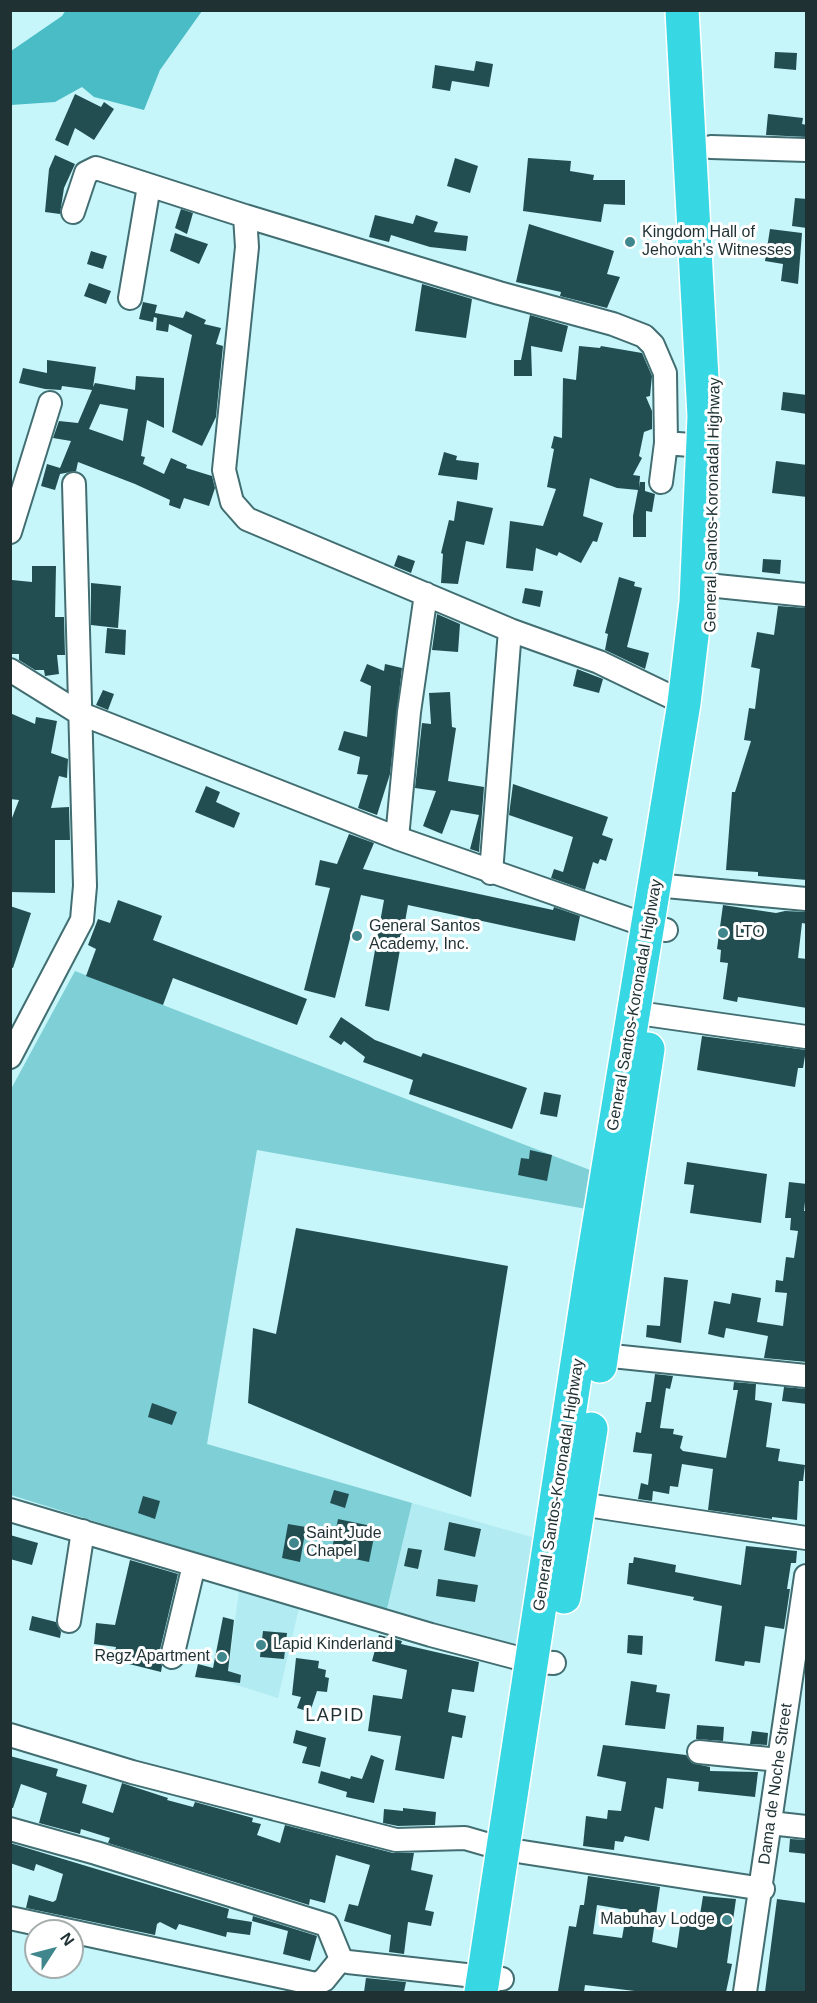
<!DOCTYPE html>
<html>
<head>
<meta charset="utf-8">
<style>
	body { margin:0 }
	#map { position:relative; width:817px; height:2003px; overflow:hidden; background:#c6f6fa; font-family:Arial,sans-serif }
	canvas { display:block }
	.frame { position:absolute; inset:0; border:12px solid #1f3133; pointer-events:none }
	.north { position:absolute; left:24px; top:1919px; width:60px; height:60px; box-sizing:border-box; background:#fff; border:2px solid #a5adad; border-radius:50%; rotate:54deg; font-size:16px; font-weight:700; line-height:24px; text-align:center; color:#1f3133 }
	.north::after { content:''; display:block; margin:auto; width:21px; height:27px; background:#40878d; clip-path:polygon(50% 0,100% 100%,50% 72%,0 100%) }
</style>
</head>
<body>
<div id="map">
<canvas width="817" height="2003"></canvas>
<div class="frame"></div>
<div class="north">N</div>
</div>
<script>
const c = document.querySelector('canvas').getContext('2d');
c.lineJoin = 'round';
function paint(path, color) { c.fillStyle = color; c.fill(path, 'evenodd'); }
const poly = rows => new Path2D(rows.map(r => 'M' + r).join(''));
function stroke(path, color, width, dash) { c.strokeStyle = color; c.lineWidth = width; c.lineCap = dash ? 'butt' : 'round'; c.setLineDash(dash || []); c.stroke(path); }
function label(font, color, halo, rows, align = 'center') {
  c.font = font + ' Arial,sans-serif'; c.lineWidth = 6; c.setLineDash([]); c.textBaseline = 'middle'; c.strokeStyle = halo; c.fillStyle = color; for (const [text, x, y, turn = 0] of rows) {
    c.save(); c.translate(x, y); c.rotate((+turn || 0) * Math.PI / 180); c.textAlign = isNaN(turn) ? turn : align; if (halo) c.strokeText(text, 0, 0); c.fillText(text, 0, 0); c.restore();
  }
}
const built = poly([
	[412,1503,535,1538,517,1651,386,1613],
	[239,1590,299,1608,278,1698,227,1682]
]);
const green = poly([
	[75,971,590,1170,592,1210,257,1150,207,1444,412,1503,386,1613,11,1495,11,1089]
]);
const forest = poly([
	[66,10,202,10,202,11,160,70,144,110,94,97,82,87,55,102,11,105,11,51,62,16]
]);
const building = poly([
	[775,52,797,53,796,70,774,68],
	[476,61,493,64,489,87,452,81,450,91,432,88,435,65,474,71],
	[75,94,101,107,104,102,114,109,94,140,75,128,68,146,55,140],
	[768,114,803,118,802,124,807,125,807,137,766,135],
	[55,155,75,164,64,188,60,214,45,212,49,169],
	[455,158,478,166,470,193,447,186],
	[528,158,571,161,570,171,594,175,593,180,625,180,625,205,604,204,601,222,523,211],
	[795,198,807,199,807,228,792,226],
	[181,209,193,213,187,234,175,228],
	[375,215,413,224,416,215,438,222,434,232,468,236,466,251,430,247,391,235,389,242,369,237],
	[529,224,614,251,607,274,620,277,607,308,560,296,561,292,516,282],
	[770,229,802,233,798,284,781,281,783,264,765,261],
	[175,233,208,244,199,264,170,251],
	[91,251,107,256,103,269,87,264],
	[89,283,111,291,106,304,84,296],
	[422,284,472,299,466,338,415,331],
	[143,302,157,305,155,313,183,318,186,311,206,320,204,324,221,328,216,344,223,346,216,417,202,446,172,432,192,335,169,324,168,332,156,330,157,318,154,317,153,322,139,319],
	[530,315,568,326,562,352,531,346,532,376,514,376,514,360,521,360],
	[579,346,600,348,601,346,642,353,652,376,650,396,646,397,652,411,652,429,644,432,639,456,642,458,633,475,640,476,639,488,640,482,645,482,645,491,655,494,652,512,646,511,646,537,633,537,633,516,638,490,617,488,590,478,583,516,603,523,597,542,593,541,581,563,559,552,557,556,536,548,533,571,506,568,510,521,543,526,556,489,547,487,554,449,551,448,554,436,562,438,563,378,576,380],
	[47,360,96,367,93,387,95,383,135,390,136,376,164,378,164,428,147,420,141,456,145,457,143,464,164,474,171,458,187,465,186,468,212,476,215,488,209,506,184,498,180,509,169,505,170,500,135,484,78,462,76,471,60,474,55,490,41,486,47,464,60,468,71,441,53,438,59,421,78,423,92,390,62,386,61,390,45,389,19,383,23,368,47,373],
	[100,404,128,409,123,441,89,429],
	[783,392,807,395,807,414,781,410],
	[444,452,457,456,456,460,479,463,477,480,438,475],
	[776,461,807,465,807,497,772,493],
	[457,501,493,508,484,545,466,541,458,584,441,583,443,554,441,553,449,520,454,521],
	[398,555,415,561,411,573,394,566],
	[763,559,781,560,780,574,762,572],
	[32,566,56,566,55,617,64,617,65,655,57,655,59,674,45,676,44,670,35,670,19,660,19,654,10,654,12,580,32,582],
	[619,577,635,582,634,586,642,588,627,647,649,653,645,669,605,650,608,634,605,633],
	[91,583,121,586,118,628,91,625],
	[525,588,543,591,540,607,522,603],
	[778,606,807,608,807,880,758,876,758,872,726,870,732,792,735,792,751,741,744,740,749,708,755,709,760,669,751,667,757,632,774,635],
	[437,614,460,624,458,652,432,650],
	[107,628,126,630,125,655,105,653],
	[367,664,384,671,385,664,402,668,390,774,377,815,358,808,368,775,357,774,360,757,338,750,344,731,367,737,371,686,360,681],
	[577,669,603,679,599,693,573,686],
	[103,690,114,694,108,710,96,705],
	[450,692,452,727,456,728,448,781,484,787,479,852,470,849,479,815,451,810,442,834,423,826,436,791,415,788,422,723,431,724,429,693],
	[10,713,35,724,36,717,57,721,51,753,68,759,67,778,59,776,51,808,69,807,70,840,55,840,55,893,10,892,10,823,19,800,10,799],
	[513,784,608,817,602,835,613,839,606,861,600,859,598,864,593,862,585,890,551,878,554,869,563,872,573,837,509,815],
	[206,786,220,792,216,802,240,813,234,828,195,812],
	[349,834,374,843,363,869,553,910,554,907,580,916,575,941,408,905,389,1011,365,1006,384,900,361,895,335,998,304,990,330,888,315,885,320,860,337,864],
	[118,900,162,916,153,940,307,999,297,1025,173,978,163,1005,86,976,96,949,88,945,98,919,110,923],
	[723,905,776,913,785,911,807,912,807,924,802,923,798,958,807,959,807,1008,738,997,737,1002,723,999,728,963,720,962,721,950,717,949],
	[10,906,31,913,13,968,10,967],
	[341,1017,375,1040,421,1057,423,1053,527,1088,512,1129,409,1094,413,1080,363,1062,365,1057,344,1041,341,1045,329,1037],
	[702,1036,806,1050,803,1068,798,1068,795,1087,697,1070],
	[544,1092,561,1095,557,1117,540,1114],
	[530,1150,552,1155,547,1181,518,1175,521,1158,529,1159],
	[687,1162,767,1174,761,1223,690,1213,694,1185,684,1184],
	[789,1182,807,1184,804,1211,807,1211,807,1362,764,1358,768,1336,726,1328,724,1338,708,1334,714,1301,730,1304,732,1293,761,1298,757,1322,783,1326,787,1293,775,1292,776,1280,783,1281,786,1257,794,1258,798,1231,790,1230,791,1218,785,1218],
	[296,1228,508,1266,471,1497,248,1403,253,1328,276,1334],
	[664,1277,688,1280,681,1343,646,1337,647,1325,660,1326],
	[655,1374,673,1376,670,1389,666,1388,660,1428,674,1429,673,1434,683,1436,680,1448,683,1451,726,1458,738,1390,733,1390,734,1382,756,1384,755,1400,772,1403,766,1447,780,1449,778,1461,805,1465,803,1481,799,1481,797,1520,772,1517,772,1519,708,1510,713,1469,682,1464,678,1487,670,1486,669,1494,653,1491,652,1501,638,1499,641,1483,648,1485,652,1454,633,1452,636,1432,641,1433,646,1402,651,1402],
	[784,1387,807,1389,807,1404,782,1401],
	[152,1403,177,1412,172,1425,148,1417],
	[334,1490,349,1494,345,1508,330,1503],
	[143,1496,160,1501,155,1519,138,1513],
	[338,1519,376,1527,369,1562,331,1554],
	[449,1522,481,1529,475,1557,444,1550],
	[288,1524,306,1527,300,1562,282,1558],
	[10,1535,38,1543,32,1565,10,1559],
	[746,1546,797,1551,796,1563,791,1563,787,1589,790,1589,784,1629,765,1626,760,1663,745,1661,744,1666,715,1661,722,1606,693,1600,694,1597,627,1584,629,1563,633,1563,634,1557,676,1565,675,1572,741,1585],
	[408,1548,422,1550,418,1569,404,1566],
	[130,1560,178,1574,159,1654,162,1666,161,1672,113,1660,116,1647,94,1644,96,1623,115,1625],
	[438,1579,478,1585,475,1602,436,1596],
	[32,1616,56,1622,61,1632,60,1638,29,1630],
	[223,1617,234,1620,228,1671,241,1675,240,1683,195,1677,198,1664,213,1668],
	[263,1631,287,1633,284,1659,260,1657],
	[379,1635,402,1641,401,1644,479,1662,474,1692,452,1689,448,1712,466,1716,462,1738,452,1736,444,1779,395,1770,401,1736,368,1731,373,1695,402,1699,407,1670,372,1661],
	[628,1635,643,1636,642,1655,627,1653],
	[296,1658,319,1661,318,1668,326,1670,325,1677,329,1678,327,1692,317,1691,310,1712,297,1708,301,1697,292,1695],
	[631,1681,657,1685,656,1692,670,1694,665,1729,625,1725],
	[697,1725,724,1727,723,1741,696,1739],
	[296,1730,326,1738,320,1767,302,1763,307,1747,293,1743],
	[752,1731,768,1733,767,1745,750,1744],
	[603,1745,686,1755,692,1763,710,1767,710,1771,758,1772,755,1797,698,1791,699,1782,667,1778,663,1809,655,1807,649,1841,625,1836,623,1842,615,1841,614,1850,583,1846,586,1816,607,1819,608,1810,621,1811,626,1782,597,1776],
	[371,1755,384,1760,374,1803,346,1797,347,1792,318,1783,321,1771,350,1779,351,1776,362,1779],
	[10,1756,58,1769,56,1776,87,1785,82,1803,113,1813,122,1783,168,1798,167,1800,193,1807,195,1802,253,1818,252,1822,261,1824,257,1835,280,1843,285,1825,393,1853,414,1853,411,1870,433,1875,425,1910,434,1912,431,1926,408,1922,404,1954,389,1952,391,1935,344,1921,349,1904,358,1906,370,1865,336,1855,325,1903,310,1899,309,1905,108,1843,110,1838,81,1829,80,1834,39,1823,47,1793,21,1784,13,1808,10,1808],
	[403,1808,436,1812,435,1825,398,1826,383,1823,384,1809,403,1811],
	[790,1839,807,1840,807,1854,789,1852],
	[10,1843,229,1909,227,1918,252,1922,250,1935,227,1932,226,1937,179,1924,176,1930,160,1922,157,1924,155,1935,26,1908,29,1895,53,1902,56,1900,63,1874,36,1864,34,1871,10,1863],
	[588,1876,660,1887,652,1942,677,1948,682,1912,700,1915,703,1896,736,1899,727,1963,732,1964,726,1992,643,1992,585,1985,584,1992,558,1991,569,1926,576,1927,580,1905,584,1905],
	[597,1905,627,1910,622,1938,593,1934],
	[777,1899,807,1903,807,1992,765,1992],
	[253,1916,317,1936,310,1961,283,1954,288,1931,252,1921],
	[366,1978,406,1982,404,1992,364,1992]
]);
const minor = poly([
	[711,147,806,150],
	[73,212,86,173,96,168,245,216,247,247,224,470,232,502,247,519,510,630],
	[245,216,499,293,613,324,644,336,653,345,665,373,666,443,702,446],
	[130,298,149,186],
	[661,482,666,443],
	[10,532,50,403],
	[697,584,806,595],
	[10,670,79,713,397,838,648,926,666,930],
	[397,838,409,712,426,594],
	[491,873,510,630,599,662,684,703],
	[655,885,806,899],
	[652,1015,806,1037],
	[10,1057,82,920,85,886,74,484],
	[602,1355,806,1376],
	[580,1504,806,1538],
	[10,1510,431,1635,533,1662,554,1663],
	[69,1621,83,1531],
	[172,1657,194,1565],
	[10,1735,132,1772,396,1840,465,1838,503,1849],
	[699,1752,779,1760],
	[770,1823,806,1827],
	[10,1829,96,1853,327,1925,341,1959,348,1962,502,1979],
	[523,1852,763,1889],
	[10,1918,316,1984,324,1980,341,1959],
	[745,1992,806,1576]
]);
const highway = poly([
	[600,1366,648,1049],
	[564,1597,591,1429],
	[481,1992,590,1278,684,703,696,602,704,416,682,10]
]);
const markers = [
	[630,242,6,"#40878d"],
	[723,933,6,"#40878d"],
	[357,936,6,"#40878d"],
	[294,1543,6,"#40878d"],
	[261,1645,6,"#40878d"],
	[222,1657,6,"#40878d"],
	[727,1920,6,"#40878d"]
];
const poiNames = [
	["Kingdom Hall of",642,233],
	["Jehovah's Witnesses",642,251],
	["General Santos",369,927],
	["Academy, Inc.",369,945],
	["LTO",735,933],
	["Saint Jude",306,1534],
	["Chapel",306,1552],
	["Lapid Kinderland",273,1645],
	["Regz Apartment",210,1657,"right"],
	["Mabuhay Lodge",715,1920,"right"]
];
const streetNames = [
	["General Santos-Koronadal Highway",713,505,-89],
	["General Santos-Koronadal Highway",635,1005,-80],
	["General Santos-Koronadal Highway",559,1485,-81],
	["Dama de Noche Street",776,1784,-82]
];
const neighbourhoodNames = [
	["LAPID",335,1716]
];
paint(built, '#b2ebf1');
paint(green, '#7fcfd6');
paint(forest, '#4abcc6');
paint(building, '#224e52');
stroke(minor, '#426e72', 26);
stroke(highway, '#fff', 36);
stroke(minor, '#fff', 22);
stroke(highway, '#38d7e4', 33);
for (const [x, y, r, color] of markers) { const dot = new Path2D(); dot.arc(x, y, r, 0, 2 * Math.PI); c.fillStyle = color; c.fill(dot); stroke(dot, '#fff', 2); }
label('16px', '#1f3133', '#fff', poiNames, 'left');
label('16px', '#1f3133', '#fff', streetNames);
c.letterSpacing = '1.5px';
label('18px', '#1f3133', '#fff', neighbourhoodNames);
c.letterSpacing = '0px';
</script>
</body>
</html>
